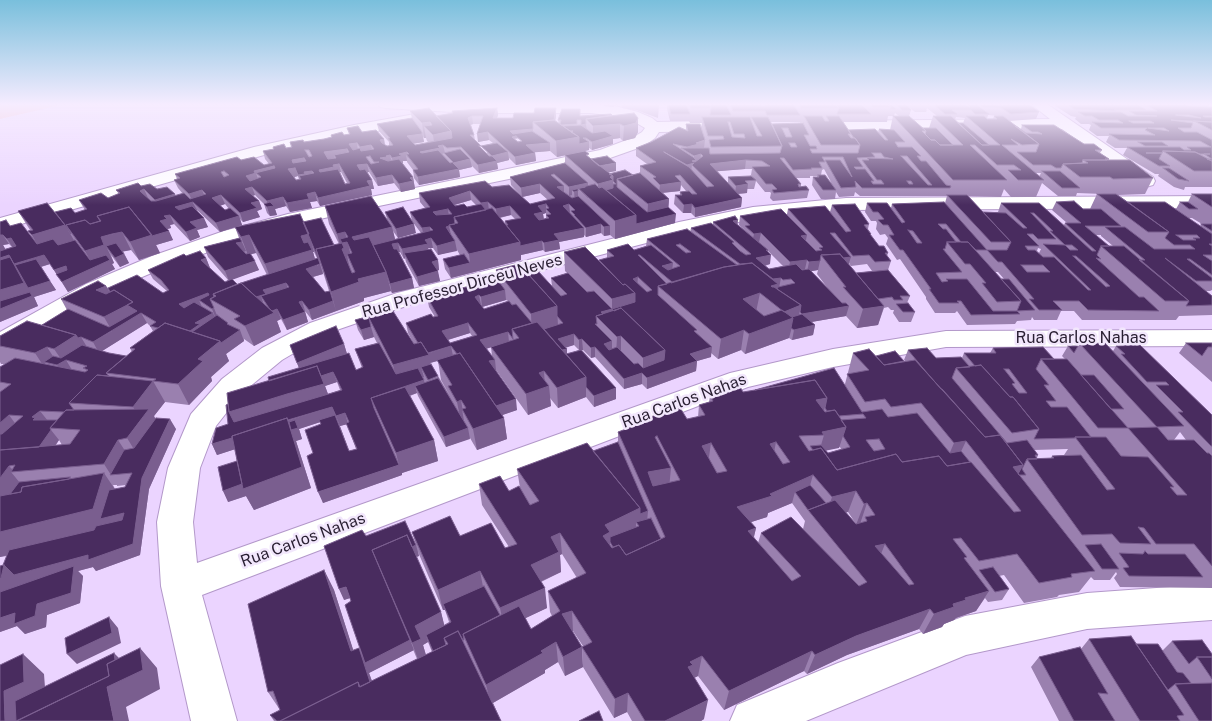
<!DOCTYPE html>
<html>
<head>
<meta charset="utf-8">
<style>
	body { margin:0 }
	canvas { display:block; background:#ebd4ff }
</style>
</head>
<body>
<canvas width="1212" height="721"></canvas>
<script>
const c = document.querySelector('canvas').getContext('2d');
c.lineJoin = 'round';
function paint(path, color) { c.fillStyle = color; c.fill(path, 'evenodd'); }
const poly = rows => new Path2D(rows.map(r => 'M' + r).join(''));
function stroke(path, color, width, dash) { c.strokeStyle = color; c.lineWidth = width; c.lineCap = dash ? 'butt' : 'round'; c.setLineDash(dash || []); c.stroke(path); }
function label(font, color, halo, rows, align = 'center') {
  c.font = font + ' "Public Sans",sans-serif'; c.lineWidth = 5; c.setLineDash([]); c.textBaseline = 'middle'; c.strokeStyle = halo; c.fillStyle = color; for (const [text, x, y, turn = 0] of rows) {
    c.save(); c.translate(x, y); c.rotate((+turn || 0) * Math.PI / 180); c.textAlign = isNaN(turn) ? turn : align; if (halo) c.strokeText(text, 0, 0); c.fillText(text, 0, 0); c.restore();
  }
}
const green = poly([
	[0,104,65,104,0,119]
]);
const street = poly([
	[378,104,591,105,615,106,638,112,652,118,657,122,722,121,728,123,730,126,728,129,722,131,659,132,655,138,644,146,610,158,374,207,293,225,240,241,168,266,102,294,46,325,9,349,0,351,0,332,86,284,152,256,224,231,288,214,600,150,632,138,642,132,645,128,628,118,615,116,591,113,470,113,385,108,380,107,378,104],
	[1031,104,1047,104,1153,177,1155,181,1153,185,1146,187,1139,185,1062,129,807,131,801,129,799,126,801,123,807,121,1050,119,1031,104],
	[1200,104,1212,104,1212,110,1202,107,1200,104],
	[415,114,420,116,423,119,420,122,264,155,0,230,0,218,254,147,354,125,415,114],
	[1212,196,1212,208,846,210,753,219,681,234,415,303,328,333,282,360,242,393,216,426,200,468,193,522,197,563,730,373,833,349,946,331,1212,330,1212,346,946,347,833,367,748,387,202,595,237,721,191,721,161,586,157,522,168,468,191,414,222,379,262,348,310,323,397,293,679,222,753,207,846,198,1212,196],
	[1212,584,1212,620,1087,629,966,655,806,721,730,721,737,705,838,663,965,616,1087,593,1212,584]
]);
const wall = poly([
	[514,104,595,104,595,105],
	[604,104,614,104,614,107,604,106],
	[622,104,659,104,658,118,636,110,622,108],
	[667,104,1029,104,1039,112,1036,119,1009,121,1021,129,1022,125,1102,150,1100,153,1109,159,1109,160,1153,178,1145,194,1118,195,1128,202,1176,209,1180,202,1188,202,1192,194,1212,194,1212,290,1210,291,1206,291,1212,296,1212,315,1179,316,1176,320,1082,320,1074,311,1061,311,1057,320,1034,320,1032,317,1031,320,1017,321,1015,324,967,325,957,311,955,313,935,313,926,299,926,297,900,259,897,260,886,244,888,238,885,234,880,235,876,229,877,223,876,221,871,221,865,212,867,203,891,208,892,204,945,203,947,196,860,196,855,192,854,196,839,197,836,192,835,199,821,199,812,185,813,177,817,177,817,176,810,176,810,178,796,178,801,184,801,187,809,190,807,198,773,201,770,198,771,193,770,192,765,192,756,181,754,189,747,189,747,193,738,194,742,198,741,207,695,217,691,213,683,213,674,204,675,195,680,195,680,192,686,191,681,185,680,191,663,193,669,199,668,207,675,223,615,239,610,235,604,236,601,233,586,237,584,235,584,237,559,242,560,249,545,252,543,250,521,255,521,260,451,278,445,269,443,259,460,255,457,250,438,255,433,248,428,248,438,260,439,270,437,270,440,281,419,286,406,262,405,258,404,259,400,252,399,252,412,278,414,288,392,293,390,290,391,291,364,298,364,301,312,320,305,311,308,322,287,330,281,319,277,321,281,332,254,346,244,339,244,341,226,354,229,361,211,377,212,381,189,405,165,402,154,416,155,419,176,429,149,489,140,555,96,571,93,567,78,571,83,576,80,603,47,615,46,627,25,634,17,626,0,632,0,566,3,565,7,556,0,557,0,392,1,391,0,391,0,367,5,364,1,364,0,362,0,336,42,325,67,310,61,299,106,286,108,288,163,293,167,291,153,279,148,270,186,256,206,258,210,268,225,282,228,280,208,257,204,247,239,238,235,227,303,222,334,245,339,244,329,224,325,206,387,219,385,212,416,233,398,238,393,231,395,239,421,233,412,221,410,212,425,208,420,202,419,193,492,187,530,204,548,200,540,193,522,197,511,185,510,177,565,163,565,155,576,153,557,157,550,151,535,152,536,161,516,165,509,158,509,160,497,163,498,169,479,173,471,165,472,167,459,170,460,177,419,185,414,178,413,170,407,162,407,161,403,161,403,165,413,177,415,189,401,192,394,183,378,186,369,172,367,172,372,180,374,189,371,189,372,195,320,206,317,201,310,202,312,208,290,212,286,206,275,209,277,215,270,216,267,213,264,204,255,195,253,196,259,201,262,209,257,211,260,217,243,222,240,219,242,225,220,232,197,210,208,227,197,230,200,237,190,241,174,224,170,225,171,228,167,229,173,240,156,245,160,253,139,260,131,250,123,251,129,263,120,267,111,255,114,263,112,264,115,269,68,292,50,264,41,267,56,290,34,297,38,306,0,322,0,222,32,237,28,231,30,230,18,211,75,213,85,210,79,200,108,198,119,194,116,190,141,186,157,189,176,196,183,194,178,188,174,180,177,179,175,174,241,160,264,165,269,164,265,159,263,151,273,149,273,147,286,148,291,147,290,142,304,142,324,139,331,137,331,135,344,135,349,134,347,128,384,139,385,145,387,146,389,146,389,142,379,131,377,124,412,118,410,111,436,116,453,113,452,111,497,108,498,115,497,118,513,118,556,108,556,116,555,121,559,123,558,120,580,116,612,115,638,118,638,132,635,138,623,141,620,138,613,139,613,144,592,150,589,148,589,150,585,151,589,158,591,159,616,171,608,172,609,174,633,175,640,173,640,166,647,164,636,156,636,148,686,130,686,124,701,127,702,123,690,123,689,121,670,121,667,109],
	[908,107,915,112,926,112,927,108,937,116,933,116,929,128,923,128,909,116,911,110],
	[895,113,899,116,893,116,890,130,879,129,878,133,848,130,843,122,887,122,888,116,894,116],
	[988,115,998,116,999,116,994,116,993,119,987,119],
	[956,117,965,118,963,123,958,123,955,120],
	[771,122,803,122,803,123,772,124],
	[473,124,480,124,478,142,489,140,493,143,481,146,475,140,474,135,471,125],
	[423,137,424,138,426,138,427,141,429,143,415,145,413,144,424,142],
	[518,138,521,141,517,141,514,139],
	[479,146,481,146,488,152,486,153],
	[745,169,752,169,751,175,752,177,728,177,728,183,717,171],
	[824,169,831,182,821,175,822,170],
	[340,172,341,172,347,183,345,184],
	[1035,173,1041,173,1039,177],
	[298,176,299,180,296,180,294,177],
	[1042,183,1058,196,1076,196,1077,193,1103,194,1097,194,1090,209,1083,209,1056,202,1052,210,1067,223,1065,223,1064,225,1039,203,1001,203,998,212,983,212,968,196,1001,197,1004,189,1011,197,1036,197],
	[471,200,476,205,467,207,455,205],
	[225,204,229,209,225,210,220,206],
	[546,213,546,218,544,219,543,214],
	[511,215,515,219,505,221,505,225,500,218],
	[1188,218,1192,218,1202,224,1200,226],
	[1095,235,1101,235,1101,236,1113,246,1109,246],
	[9,244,12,247,5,249,3,245],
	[1038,248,1041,249,1039,253,1037,251],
	[313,252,314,252,317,258,315,259],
	[256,253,267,275,237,284,232,279,259,270,250,254],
	[323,272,329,291,325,292,313,277,323,274],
	[995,272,998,272,1004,279,1001,279],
	[147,323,150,326,153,331,130,348,132,352,126,356,109,353,102,351],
	[59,440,62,445,56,445],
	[113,485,117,485,117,486,126,485,125,487,115,489],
	[1052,104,1207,104,1209,105,1208,107,1212,107,1212,187,1185,187,1184,190,1174,187,1158,176,1159,174,1155,174,1123,155,1127,148,1115,148,1106,142,1109,136,1097,136,1089,130,1091,125,1089,124,1081,124,1075,119,1076,117,1071,116],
	[832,205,869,224,868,229,871,234,871,236,879,246,888,253,887,256,891,261,888,270,910,296,907,303,915,312,911,322,899,322,893,313,894,310,891,310,888,307,884,308,878,325,857,328,846,316,811,322,815,325,813,335,792,340,789,338,745,354,741,350,718,359,711,353,711,357,697,361,696,371,647,389,642,384,624,389,595,357,591,358,583,350,582,350,616,388,616,399,594,407,586,397,558,408,550,398,551,406,528,415,496,370,517,410,502,415,504,418,507,439,477,450,470,438,446,447,418,396,417,393,410,396,434,440,438,461,402,473,402,475,323,503,313,453,321,424,320,422,299,429,302,439,296,441,311,488,254,510,246,496,228,502,237,461,235,449,217,455,212,444,228,424,228,404,269,381,299,368,290,345,344,344,347,354,356,370,362,368,355,349,377,343,374,337,364,340,358,330,355,320,365,317,364,313,389,312,414,344,408,333,406,323,435,317,429,307,427,297,497,279,496,270,528,274,552,286,551,278,567,273,565,271,564,252,599,260,607,258,607,250,634,250,646,246,647,239,690,232,691,228,713,224,713,222,738,225,745,230,739,225,740,216,787,214,788,209,830,212],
	[768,251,783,266,769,269,765,266,770,264],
	[849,263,851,266,867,264,872,271,856,273,849,264],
	[818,270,817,274,829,290,811,271],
	[506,300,508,301,484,309,482,307],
	[470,333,472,336,450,343,448,340],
	[574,345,579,350,567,354,567,349,565,347],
	[491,347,492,356,486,349],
	[438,361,441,380,450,396,431,364,430,363],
	[337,382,340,390,328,394,325,386],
	[347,424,356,449,349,451,340,426],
	[1186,343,1212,343,1212,382,1179,353],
	[1080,344,1113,351,1116,346,1212,415,1212,588,1120,587,1114,578,1117,574,1116,572,1110,580,1094,580,1091,577,1079,592,1059,595,1057,597,1024,603,1004,575,999,576,1009,589,1002,600,988,602,985,598,976,611,956,618,954,620,944,624,942,627,923,634,919,629,847,655,807,674,804,671,724,710,698,676,694,678,704,719,701,721,632,721,627,712,614,718,583,667,582,647,583,646,573,631,572,631,583,667,565,676,558,662,545,670,545,673,493,703,501,721,274,721,270,715,280,710,268,692,324,570,334,590,353,650,363,658,351,601,350,598,344,600,366,536,416,545,412,532,460,536,505,548,509,547,482,505,479,484,509,491,520,488,517,469,593,451,618,442,618,432,648,421,648,418,687,419,698,417,699,405,709,402,710,396,743,392,845,384,853,353,876,356,904,361,905,361,904,360,908,350,936,358,962,358,964,353,990,353,993,348,1054,359,1065,359,1062,356,1068,346,1078,346],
	[1180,432,1186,440,1174,440],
	[840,447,841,449,828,453,826,450],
	[1068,449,1064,455,1052,456,1051,458,1037,459,1037,458,1038,455,1034,450],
	[792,503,805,521,803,529,761,533,758,543,754,537,756,528,751,522,767,517,768,513],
	[846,512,848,512,856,524],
	[418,552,443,610,445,610,449,622,444,625,441,612,416,557,419,556],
	[562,554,577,578,548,591,550,612,552,616,531,629,525,618,547,608,541,582,561,572,560,555],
	[428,642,432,652,426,655,423,645],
	[412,647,417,659,372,681,369,673,414,650],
	[1089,639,1136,644,1162,651,1172,641,1212,654,1212,721,1059,721,1031,667,1039,657,1081,649]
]);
const shadedWall = poly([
	[497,108,498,115,494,125,493,118],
	[556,108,556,116,553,134,553,126],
	[472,116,473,124,469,125,468,118],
	[638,118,638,132,635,138,623,141,624,126],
	[430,122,431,133,424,126,426,138,424,138,422,123],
	[586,124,587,132,581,125],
	[620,124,620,138,613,139,613,144,592,150,592,142,593,141,593,126],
	[533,126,533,137,510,139,510,131],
	[451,131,453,146,443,145,445,153,422,160,420,152,435,149,433,135],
	[422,132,424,142,409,144,407,136],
	[488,132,489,140,478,142,477,134],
	[579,137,583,138,586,138,586,143,589,142,589,150,557,157,556,141],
	[384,139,385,147,380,140],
	[705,140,704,148,687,152,687,147],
	[357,143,358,151,351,152,349,144],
	[550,143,550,151,527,153,526,145],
	[371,145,373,153,361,155,360,147],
	[347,149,349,157,334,155,335,159,326,160,324,152],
	[407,152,408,158,406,154,407,161,403,161,403,164,394,166,392,158,399,154],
	[508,152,509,160,497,163,498,169,479,173,478,165,492,156],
	[535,153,536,161,516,165,515,157],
	[701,154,700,163,692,165,691,172,687,165,692,161,694,160,694,156],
	[390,155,392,163,380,158,386,156],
	[304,158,307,166,295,168,298,176,291,178,288,169,292,160],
	[470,159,472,167,459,170,460,177,419,185,418,177,453,163],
	[746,160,745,169,709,172,710,164],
	[616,163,616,171,595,175,595,167],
	[339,164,341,172,336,173,322,178,319,170,333,165],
	[367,164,369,172,359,174,357,165],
	[274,166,277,175,261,177,256,173,259,182,248,185,246,176,254,171],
	[312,171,315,179,299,176,301,183,298,175,304,172],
	[392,175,394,183,378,186,376,178],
	[613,176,613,196,598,192,598,184,610,177],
	[413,177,415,189,401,192,399,184,410,178],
	[372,180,374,189,371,189,372,195,320,206,318,198,367,181],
	[681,182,680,191,659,193,660,185],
	[588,183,588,198,578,188,578,200,575,201,574,192,572,190,572,195,569,196,569,187],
	[540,184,540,193,522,197,521,188],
	[748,184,747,193,735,194,736,186],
	[564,186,564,195,557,187],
	[252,187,255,195,248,197,245,189],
	[144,189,148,198,140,191],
	[202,190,206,199,193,203,197,210,178,216,175,207,193,202,189,194],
	[470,191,471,200,450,206,449,198],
	[315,192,317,201,310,202,312,208,290,212,287,203,307,194],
	[175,194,179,203,159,209,155,200],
	[221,195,225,204,216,207,212,198],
	[283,197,286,206,275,209,277,215,270,216,267,207,269,207,267,201],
	[742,198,741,207,695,217,695,208],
	[669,199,668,216,647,221,648,204],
	[259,201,262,209,257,211,260,217,243,222,240,213,251,203],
	[488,202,489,211,482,212,481,203],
	[546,204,546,213,543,214,544,221,534,223,534,214,538,206],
	[569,204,570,213,563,206],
	[692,204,691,213,683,213,684,205],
	[510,206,511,215,497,218,496,209],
	[448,209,449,217,435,221,433,212],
	[676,214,675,223,615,239,615,221,636,215],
	[170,215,174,224,170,225,171,228,164,230,160,221,164,216],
	[239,216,242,225,220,232,216,223],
	[204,218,208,227,197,230,200,237,190,241,186,232,190,222],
	[738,220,737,229,733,221],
	[414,224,416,233,398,238,396,229],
	[601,224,601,233,586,237,586,228],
	[65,225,75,242,42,253,32,235],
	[449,226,451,235,446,227],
	[610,226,610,235,604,236,604,227],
	[392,227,396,243,398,243,400,252,358,258,352,237],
	[430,227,431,236,424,237,422,228],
	[584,228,584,237,559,242,560,249,545,252,544,243,554,234],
	[169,231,173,240,156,245,160,253,139,260,130,242,152,235],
	[122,232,131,250,121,252,106,246,114,263,112,264,115,269,68,292,62,282,94,267,85,251,101,237],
	[345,232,352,260,347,254,349,266,342,252,337,234],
	[761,233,759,242,752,243,754,234],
	[309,234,314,252,313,252,317,266,320,264,323,274,309,278,272,282,265,264,301,236],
	[0,235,3,235,9,244,3,245,7,252,0,254],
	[249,235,256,253,248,255,241,237],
	[807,235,805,245,801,236],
	[11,238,16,247,13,248,7,239],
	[431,238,433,248,428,248,429,253,404,253,405,258,404,259,402,249,425,240],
	[455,241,457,251,438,255,437,246],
	[542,241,543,250,521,255,521,260,451,278,449,268,470,263,469,254,520,242],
	[242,242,246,251,240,253,236,243],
	[766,250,768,250,767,256,771,255,770,264,755,268,756,258],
	[124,254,129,263,120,267,115,258],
	[9,255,44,255,50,264,20,273,50,281,56,290,34,297,38,306,0,322,0,258],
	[851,257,848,266,825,260],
	[206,258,210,268,201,260],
	[438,260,439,270,434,271,432,262],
	[807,260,805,269,788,272,790,262],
	[255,261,259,270,229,281,225,271],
	[820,261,818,270,807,272,809,262],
	[673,263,672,272,664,275,662,266],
	[66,266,71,276,56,274,60,280,54,270],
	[438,271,440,281,419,286,417,277],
	[386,272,391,291,364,298,364,301,336,311,331,292,358,279],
	[638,277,637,287,633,279],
	[412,278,414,288,392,293,390,284],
	[781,278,779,288,775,302,762,280],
	[286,283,289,292,261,296,264,305,253,298,263,290],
	[106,286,117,305,96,290],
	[505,290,506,300,482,307,481,297],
	[208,293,210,300,199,300,202,307,184,314,179,304],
	[635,293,635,312,612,309,612,299],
	[760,293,756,312,743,299],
	[479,295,481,305,475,297],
	[302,301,305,311,299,302],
	[333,301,336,311,312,320,309,310],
	[133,302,141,313,147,323,99,353,93,342,112,331,104,317],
	[801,305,797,325,792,327,789,338,745,354,749,334,784,312],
	[557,306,558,326,532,337,531,314],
	[849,306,846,316,800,324,802,314],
	[884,306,878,325,857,328,863,309],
	[214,308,218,318,216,319,212,309],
	[277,309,281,319,277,321,281,332,254,346,245,326,271,312],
	[612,309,612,319,602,322,601,312],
	[305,312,308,322,287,330,283,320],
	[213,313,218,323,181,336,195,323],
	[468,323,470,333,444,341,442,331],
	[815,325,813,335,792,340,794,330],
	[371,327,374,337,364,340,361,330],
	[240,330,244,341,226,354,229,361,211,377,212,381,189,405,178,384,198,359,220,341],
	[744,330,741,350,718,359,721,339],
	[508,332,509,342,482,350,480,340],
	[574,334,574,345,559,350,558,339],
	[76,335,81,337,87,347,66,360,72,370,64,375,57,365,44,362,51,372,48,373,35,353,47,347,58,364,63,362,54,349],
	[621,336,621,355,616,356,617,337],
	[582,339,583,350,579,351,579,340],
	[612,341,612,352,604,354,604,344],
	[344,344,347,354,301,373,297,363],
	[451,346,453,356,430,363,433,375,421,367,424,377,398,385,393,365],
	[595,347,595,357,591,358,591,348],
	[712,347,711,357,697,361,696,371,647,389,647,378,690,354],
	[567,349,567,359,556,352],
	[665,350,663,370,643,373,643,358],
	[495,360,496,370,490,372,489,361],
	[544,371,545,387,549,386,551,406,528,415,526,394,539,373],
	[333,372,337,382,325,386,332,405,239,433,229,412,304,381],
	[642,373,642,384,624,389,624,379],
	[586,377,586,397,558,408,557,388],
	[424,380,426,390,415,386,417,393,408,396,402,387],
	[153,381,165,402,154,416,161,430,140,459,127,438,141,420,133,407],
	[616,388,616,399,594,407,594,396],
	[827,398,822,419,816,400],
	[516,399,517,410,494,418,492,407],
	[461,400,463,412,462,409,464,421,461,422,457,402],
	[332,407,336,417,299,429,302,439,296,441,311,488,254,510,246,496,228,502,223,491,273,437,217,455,212,444],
	[40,411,48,421,33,420,32,417],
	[345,413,348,424,340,426,336,416],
	[9,415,17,426,0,441,0,419],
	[504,418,507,439,477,450,473,429],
	[170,419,176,429,149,489,140,555,96,571,93,567,78,571,83,576,80,603,47,615,46,627,25,634,17,626,0,632,0,618,15,613,35,616,0,606,0,568,4,565,88,555,133,544,142,478],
	[846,427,839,448,819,452,824,435,822,432],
	[468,428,470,439,446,447,444,437],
	[51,430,59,440,38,469,30,458],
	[118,440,131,460,111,475,104,464],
	[434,440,438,461,402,473,402,475,323,503,318,492,399,465,396,453],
	[966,441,956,462,945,464,954,443],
	[776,442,772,463,770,444],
	[711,443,708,464,702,446],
	[1023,465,1011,486,1013,467],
	[9,466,14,471,11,472,25,489,70,477,78,488,0,514,0,475],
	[671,468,669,489,646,493,648,472],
	[104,473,118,494,124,513,132,524,0,557,0,524],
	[813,475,807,496,795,492,792,503,768,513,767,517,733,528,737,507],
	[856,491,848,512,830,517,827,512,832,497],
	[867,503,860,524,856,525,864,504],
	[640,508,648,511,647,522,636,522,636,530,610,542,610,553,603,536,605,525],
	[756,528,751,548,748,531],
	[560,533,562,554,560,555,561,572,533,585,531,565,551,537],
	[885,544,877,564,875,546],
	[416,545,419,556,414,558,411,548],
	[324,570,334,590,360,671,351,651],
	[480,571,484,592,443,604,445,610,443,610,438,590],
	[346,587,350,598,344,600,339,589],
	[545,588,547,608,505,628,503,622,500,608],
	[989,591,976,611,956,618,954,620,944,624,942,627,923,634,934,614,965,598],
	[930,609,919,629,847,655,807,674,815,655,856,636],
	[572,611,573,631,564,635,562,614],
	[441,612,446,632,426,635,428,642,423,645,427,659,419,662,412,643,415,626],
	[109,617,118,628,121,643,77,664,67,654],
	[410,640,414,650,369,673,380,704,359,687,359,648,365,662],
	[556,642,558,662,545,670,545,673,491,704,486,685],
	[582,647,583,667,565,676,563,657],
	[140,648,157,668,160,689,126,707,129,721,114,721,107,687,114,653,124,663],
	[812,651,804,671,724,710,729,691],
	[23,654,44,674,46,701,27,721,5,721,4,691],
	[702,656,698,676,690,680,688,667,690,662],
	[628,693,627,712,614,718,615,699],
	[708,700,704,719,701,721,665,721]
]);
const building = poly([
	[668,104,686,104,690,114,671,114,668,104],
	[689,104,709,104,711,108,691,108,689,104],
	[709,104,726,104,731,115,710,115,711,108,709,104],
	[730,104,760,104,762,106,765,106,763,104,793,104,800,115,767,115,765,111,733,111,730,104],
	[799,104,835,104,839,108,801,108,799,104],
	[835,104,861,104,871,114,837,114,839,108,835,104],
	[869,104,887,104,891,107,873,107,869,104],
	[887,104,891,104,896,109,890,109,891,107,887,104],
	[896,104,906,104,911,110,902,110,896,104],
	[916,104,927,104,928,105,917,105,916,104],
	[933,104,963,104,970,107,966,104,976,104,989,114,975,114,971,110,952,110,957,114,945,114,933,104],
	[978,104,995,104,996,105,1003,105,1002,104,1029,104,1039,112,1011,114,1001,108,983,107,978,104],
	[1066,104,1207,104,1209,105,1185,104,1190,106,1212,107,1212,116,1203,116,1205,117,1212,117,1212,122,1171,120,1193,123,1191,128,1178,128,1184,132,1197,132,1212,140,1212,161,1207,159,1212,159,1204,154,1210,154,1200,154,1195,152,1163,151,1162,153,1146,153,1162,153,1159,159,1170,166,1159,166,1127,147,1180,147,1184,150,1191,150,1187,147,1211,147,1200,141,1119,140,1109,134,1155,135,1145,130,1147,128,1101,128,1092,122,1123,123,1118,120,1099,120,1092,116,1085,116,1078,112,1121,112,1128,116,1157,116,1136,115,1129,111,1157,111,1148,106,1139,105,1146,110,1114,110,1116,111,1074,109,1066,104],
	[1176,115,1189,115,1201,118,1176,115],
	[1129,121,1150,121,1154,123,1133,123,1129,121],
	[1148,128,1164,128,1169,131,1148,128],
	[429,108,451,131,433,135,424,126,432,125,430,122,422,123,410,111,429,108],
	[497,108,493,118,513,118,514,113,534,113,535,108,556,108,554,120,533,122,533,129,510,131,513,134,532,131,550,143,526,145,535,153,515,157,488,132,477,134,483,116,472,116,468,118,474,135,470,135,481,146,497,143,508,152,492,156,497,161,478,165,461,147,447,148,443,145,438,146,440,148,420,152,422,153,438,150,450,163,453,162,444,153,460,149,470,159,453,163,459,169,418,177,413,170,418,169,406,154,409,154,407,152,399,154,402,156,392,158,390,155,386,156,387,157,380,158,388,161,399,159,413,177,410,178,413,181,399,184,392,175,376,178,367,164,357,165,360,170,365,169,372,180,367,181,370,186,318,198,315,192,307,194,309,199,287,203,283,197,267,201,252,187,245,189,259,201,251,203,257,208,240,213,221,195,212,198,225,210,230,208,239,216,216,223,193,202,175,207,179,210,192,206,204,218,190,222,197,228,186,232,170,215,164,216,167,219,160,221,169,231,152,236,129,207,97,216,100,221,90,224,85,220,66,225,71,234,65,225,55,212,71,208,75,213,87,209,79,200,101,193,108,198,120,193,116,190,138,183,141,186,150,184,157,189,167,187,175,194,155,200,144,189,140,191,151,201,156,201,184,193,190,199,206,194,202,190,189,194,174,180,180,178,175,174,237,157,241,160,254,157,264,165,272,163,263,151,274,149,273,147,284,144,286,148,292,147,290,142,303,140,304,142,324,139,332,137,331,135,342,132,344,135,350,134,347,128,358,126,362,132,376,130,384,139,380,140,382,143,387,146,393,145,388,138,390,138,377,124,412,118,422,132,422,134,407,136,415,145,452,138,451,131,436,116,453,113,452,111,497,108],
	[516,136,522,141,518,142,512,137,516,136],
	[357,143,360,147,371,145,374,149,361,151,360,148,353,150,349,144,357,143],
	[479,146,481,146,492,156,489,156,479,146],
	[347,149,349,152,334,155,336,158,328,159,324,152,347,149],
	[305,150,309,150,312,156,309,157,305,150],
	[370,156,374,162,379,162,371,164,366,157,370,156],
	[304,158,306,161,293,163,292,160,304,158],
	[339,164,350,183,345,184,338,169,320,172,319,170,334,167,333,165,339,164],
	[274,166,275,168,255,173,254,171,274,166],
	[295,168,298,175,305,174,304,172,312,171,314,173,299,176,301,179,296,180,288,169,295,168],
	[224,171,229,175,224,177,221,172,224,171],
	[256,173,261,177,250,181,246,176,256,173],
	[562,109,580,109,580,116,611,114,612,115,586,119,586,124,581,125,592,133,605,131,613,136,592,142,586,138,583,138,589,142,579,144,579,137,571,132,573,131,570,131,563,126,581,125,581,120,577,120,577,124,561,125,560,124,561,120,558,120,562,109],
	[634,113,638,118,636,123,624,126,620,124,593,126,586,119,634,113],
	[804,116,822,116,825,121,829,121,826,116,839,116,851,134,848,134,851,138,855,138,860,145,821,145,804,116],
	[893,116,909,116,926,131,922,131,931,140,935,140,940,145,963,145,933,116,951,116,982,145,1000,145,966,116,984,116,987,119,997,119,994,116,1003,116,1039,144,1022,145,1011,139,1018,145,1002,145,1044,180,1018,180,1008,170,1021,170,1014,165,997,165,975,145,970,145,1007,180,953,180,893,116],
	[702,117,750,117,757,136,762,136,751,117,768,117,782,146,711,147,709,140,724,139,723,136,708,136,702,117],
	[728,122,730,122,734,134,744,134,745,138,732,137,728,122],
	[554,120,579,137,556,141,533,122,554,120],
	[1194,121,1212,122,1212,130,1194,121],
	[803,123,809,135,804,135,810,146,816,146,817,149,810,149,812,153,858,153,860,145,855,138,854,138,848,130,875,129,885,140,888,140,879,129,894,130,905,142,895,142,898,147,912,147,921,156,917,156,921,161,926,161,946,185,951,186,950,188,862,188,855,181,856,187,841,188,825,160,840,160,852,177,843,157,822,157,825,162,819,162,822,168,811,168,812,169,793,170,784,158,780,158,801,184,798,184,799,187,806,186,809,190,774,193,772,190,777,189,772,184,766,184,752,167,770,166,762,161,746,160,710,164,742,198,695,208,692,204,684,205,675,195,682,195,680,192,689,191,692,194,697,194,680,175,675,176,681,182,660,185,653,178,656,177,640,166,656,162,636,148,651,142,679,127,688,131,686,124,700,124,705,140,696,143,699,144,687,147,673,144,693,157,696,160,692,161,695,162,703,156,701,154,694,156,681,148,709,148,710,154,780,153,782,146,772,124,803,123],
	[782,128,788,128,792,137,786,137,782,128],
	[789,143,795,143,797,147,791,147,789,143],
	[664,152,687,165,694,163,692,165,714,186,707,187,689,167,664,152],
	[872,153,881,153,884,157,893,159,867,158,869,160,862,160,877,180,881,180,884,184,873,184,871,181,874,181,865,169,856,169,854,167,863,167,857,158,875,157,872,153],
	[901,156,907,156,932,185,928,185,901,156],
	[907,181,911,181,913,184,909,184,907,181],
	[958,123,963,123,989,145,982,145,958,123],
	[1022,125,1054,125,1084,144,1094,144,1102,150,1095,150,1109,159,1105,159,1107,160,1083,160,1082,163,1063,164,1061,168,1056,168,1051,165,1033,165,1017,152,1036,152,1039,144,1015,126,1016,126,1026,133,1042,134,1038,132,1032,132,1022,125],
	[923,128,936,128,953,145,940,145,935,140,931,140,925,134,926,131,923,128],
	[1138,142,1162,142,1168,146,1145,146,1138,142],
	[585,151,589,154,586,155,613,176,610,177,613,180,598,184,565,155,585,151],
	[1163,151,1195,152,1212,161,1212,171,1194,171,1163,151],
	[607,156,616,163,599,166,591,159,607,156],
	[1083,160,1130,160,1153,178,1113,179,1110,177,1080,177,1063,164,1088,163,1083,160],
	[565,163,588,183,569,187,554,174,551,175,564,186,557,187,572,198,578,196,610,226,604,227,601,224,586,228,574,215,575,215,571,211,575,210,569,204,563,206,584,228,554,234,559,240,544,243,542,241,520,246,520,242,506,225,508,225,505,221,521,218,510,206,496,209,488,202,481,203,470,191,449,198,455,206,464,204,467,207,481,204,486,210,454,217,455,224,449,225,449,226,446,227,455,241,437,246,431,238,425,240,428,244,402,249,398,243,392,244,394,249,397,249,412,278,390,284,386,272,373,245,433,230,430,227,422,228,410,212,430,207,419,193,485,181,492,187,509,185,530,204,555,198,540,184,521,188,510,177,565,163],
	[546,204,549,208,546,209,551,214,546,215,549,218,539,220,534,214,543,212,538,206,546,204],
	[448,209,452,214,436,215,433,212,448,209],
	[1163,168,1169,168,1189,181,1178,179,1163,168],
	[625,170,633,175,617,179,617,187,647,212,668,207,676,214,636,224,636,215,606,190,613,188,613,184,616,184,613,181,613,176,609,174,625,170],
	[1042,171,1060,171,1080,188,1062,188,1042,171],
	[640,173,669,199,648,204,617,179,640,173],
	[818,175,825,175,836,190,823,190,813,177,819,177,818,175],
	[751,176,756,180,745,181,748,184,736,186,728,177,751,176],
	[595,184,599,188,602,187,636,215,615,221,578,188,595,184],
	[585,187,578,188,578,191,574,192,572,190,585,187],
	[1097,194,1116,194,1169,232,1148,232,1097,194],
	[1192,194,1212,194,1212,207,1192,194],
	[947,195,967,195,1011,242,991,242,947,195],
	[371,196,392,227,352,237,354,240,369,237,386,272,358,279,359,282,331,292,316,249,342,243,344,248,342,249,352,273,355,272,347,254,352,253,347,242,342,243,340,239,348,237,345,232,337,234,325,206,371,196],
	[1074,201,1083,209,1101,209,1121,226,1085,226,1109,246,1101,246,1097,255,1101,259,1096,258,1139,297,1144,297,1159,311,1088,310,1079,301,1053,301,1062,310,1039,310,1029,299,1034,299,1002,262,998,262,987,250,1007,250,1011,242,983,212,1006,213,1023,228,1027,228,1001,203,1039,203,1092,251,1096,251,1065,223,1081,223,1056,202,1074,201],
	[1031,213,1034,213,1053,231,1050,231,1065,245,1043,244,1091,290,1088,290,1054,257,1043,257,1035,250,1028,250,1025,246,1039,246,1027,234,1033,234,1038,239,1056,239,1031,213],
	[1065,245,1072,245,1078,250,1070,250,1065,245],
	[1073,256,1076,256,1110,286,1106,287,1073,256],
	[1021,265,1043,265,1050,272,1027,272,1021,265],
	[270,202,274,206,267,207,264,204,270,202],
	[944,202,987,250,976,250,968,242,961,242,946,224,938,224,943,229,946,229,956,242,947,242,945,249,943,249,962,272,936,273,942,282,948,281,946,279,967,279,993,311,1017,311,1020,314,971,315,961,301,957,301,959,303,939,303,929,289,931,289,903,250,900,250,889,235,894,235,888,225,883,225,878,220,884,219,878,212,873,212,867,203,887,203,902,223,905,222,892,204,944,202],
	[908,230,913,231,922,243,917,243,908,230],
	[1128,202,1165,202,1212,234,1212,244,1209,244,1212,246,1212,255,1203,255,1212,261,1212,275,1190,259,1187,259,1212,278,1212,281,1196,281,1165,258,1212,296,1212,305,1186,306,1189,301,1139,260,1145,260,1105,227,1125,227,1154,249,1195,249,1190,245,1174,245,1165,238,1169,232,1128,202],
	[1176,235,1197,235,1200,238,1193,238,1196,240,1183,240,1176,235],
	[1180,202,1188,202,1198,209,1189,209,1180,202],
	[47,203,65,225,32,235,28,231,33,230,18,211,47,203],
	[855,204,869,224,864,225,871,234,870,234,879,246,884,246,888,253,885,253,891,261,875,262,869,255,853,256,835,233,830,233,851,257,843,258,840,254,821,255,820,261,809,262,807,260,790,262,761,233,754,234,745,226,750,225,740,216,781,209,807,235,801,236,816,251,822,250,819,248,823,247,788,209,825,206,846,232,851,231,832,205,855,204],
	[129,207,152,235,130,242,122,232,112,234,101,237,104,245,85,251,66,225,85,220,90,224,101,221,97,216,129,207],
	[403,207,414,224,396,229,385,212,403,207],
	[492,208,520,242,469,254,449,225,458,223,454,217,492,208],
	[300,214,309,234,301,236,304,243,308,242,312,250,265,264,249,235,241,237,235,227,300,214],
	[735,216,738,220,733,221,768,250,766,250,771,255,756,258,769,269,796,264,802,270,809,269,842,303,846,303,849,306,802,314,815,325,794,330,791,328,793,318,792,317,802,314,800,312,801,305,777,289,778,287,795,283,791,279,783,280,781,278,773,279,752,263,740,264,691,228,711,223,734,242,732,243,740,251,746,255,751,254,713,222,735,216],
	[321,218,334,245,316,249,318,258,303,222,321,218],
	[6,220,10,226,21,223,37,244,53,239,58,245,75,240,90,260,106,255,110,260,62,282,56,274,67,270,66,266,54,270,44,255,14,264,9,255,0,258,0,251,16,246,11,238,7,239,3,235,0,235,0,222,6,220],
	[1201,224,1212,224,1212,231,1201,224],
	[687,229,737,265,724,267,671,283,672,282,640,255,638,255,667,284,658,286,658,295,697,330,694,331,712,347,690,354,697,361,647,378,642,373,624,379,595,347,591,348,582,339,579,340,574,334,558,339,567,349,562,350,544,329,563,323,557,316,557,306,528,274,538,271,561,296,567,294,551,278,568,273,587,292,594,291,612,309,601,312,603,314,596,316,597,324,595,324,612,341,604,344,609,350,617,347,634,364,638,363,643,368,664,360,665,350,621,308,614,311,612,309,635,302,635,293,625,284,623,285,599,260,614,256,607,250,628,244,634,250,651,245,673,263,662,266,668,270,680,266,647,239,687,229],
	[680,244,691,252,686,253,676,245,680,244],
	[638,277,652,290,647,292,633,279,638,277],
	[240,238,242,242,236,243,246,254,250,253,255,261,225,271,204,247,240,238],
	[947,242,968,242,1021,301,997,302,982,283,986,283,970,264,965,264,947,242],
	[116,243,124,254,115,258,106,246,116,243],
	[1101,246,1124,246,1189,301,1165,301,1101,246],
	[585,247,623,285,625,284,635,293,612,299,564,252,585,247],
	[431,249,438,260,432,262,438,271,417,277,404,253,431,249],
	[200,251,206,258,201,260,225,282,232,279,237,284,213,294,214,297,210,299,214,308,212,309,199,300,209,295,208,293,179,304,184,308,194,302,213,313,195,323,200,324,190,331,165,323,158,328,150,326,156,322,141,313,93,342,81,337,78,338,76,335,42,325,68,309,109,327,137,311,127,305,133,302,114,290,110,292,108,288,137,275,163,293,169,290,161,280,148,270,184,254,186,256,200,251],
	[464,254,470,263,449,268,443,259,464,254],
	[840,254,884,306,863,309,843,287,846,287,821,255,840,254],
	[10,257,24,283,0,290,0,260,10,257],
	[318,258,320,264,306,269,325,292,330,291,333,301,309,310,302,301,299,302,305,312,283,320,277,309,272,311,269,308,261,296,289,287,286,283,263,290,266,294,256,297,241,283,318,258],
	[36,259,50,281,28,288,15,265,36,259],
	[752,263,778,284,771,286,772,287,774,287,801,305,784,312,760,293,743,299,764,316,782,310,793,318,749,334,744,330,721,339,658,286,724,267,752,263],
	[519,264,557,306,531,314,496,270,519,264],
	[888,270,910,296,900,296,903,300,894,300,892,297,878,299,856,273,888,270],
	[497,279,505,290,481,297,479,295,475,297,484,309,509,301,512,305,516,304,532,323,512,329,513,339,508,332,480,340,495,360,489,361,516,399,496,406,460,353,457,354,451,346,428,353,421,342,418,343,406,323,431,314,433,317,438,316,427,297,497,279],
	[468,323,477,335,450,343,442,331,468,323],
	[1001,279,1009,279,1035,310,1017,311,1021,301,1001,279],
	[98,281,106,286,96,290,106,294,114,290,133,302,104,317,61,299,98,281],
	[241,283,274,313,245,326,234,319,240,316,210,299,216,296,213,294,241,283],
	[30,292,32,296,0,309,0,301,30,292],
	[908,303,915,312,903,312,896,304,908,303],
	[385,306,389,312,369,318,371,327,361,330,355,320,366,317,364,313,385,306],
	[621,308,665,350,643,358,621,336,617,337,596,316,621,308],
	[393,311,414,344,421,342,429,355,393,365,369,318,393,311],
	[217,315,228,323,227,324,240,330,221,343,220,341,192,332,217,315],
	[27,321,76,335,54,349,47,347,35,353,0,346,0,336,27,321],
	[537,322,586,377,557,388,544,371,539,373,549,386,526,394,491,347,519,338,512,329,537,322],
	[165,323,220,341,198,359,203,361,178,384,153,381,133,407,69,403,97,375,153,381,156,379,106,373,135,349,130,348,165,323],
	[336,326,344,344,297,363,290,345,336,326],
	[379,343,396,374,418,368,424,380,371,398,374,408,399,465,318,492,307,456,313,453,305,430,321,424,319,420,335,415,349,451,357,449,346,423,349,422,345,413,336,416,332,407,288,420,287,418,232,436,232,438,212,444,216,428,228,424,226,405,228,404,229,412,234,422,342,390,333,372,321,376,317,366,269,381,268,377,349,353,356,370,363,367,355,349,379,343],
	[1105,343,1184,426,1157,427,1080,344,1105,343],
	[1186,343,1212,343,1212,347,1208,347,1202,356,1186,343],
	[82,345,109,353,126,356,106,373,109,376,97,375,69,403,74,410,66,410,64,412,40,411,32,417,35,418,33,420,57,420,50,428,51,430,39,447,0,450,0,434,2,434,23,416,9,415,0,423,0,392,11,384,0,382,0,367,15,358,85,372,88,370,83,368,87,366,66,360,57,365,44,362,53,356,61,358,82,345],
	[1140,345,1212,415,1212,446,1211,446,1178,412,1183,412,1156,385,1169,385,1166,382,1147,382,1121,354,1125,354,1116,346,1140,345],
	[1068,346,1078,346,1074,353,1068,346],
	[1043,347,1054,359,1041,359,1036,369,1049,385,1044,385,1056,401,1046,401,1051,407,1067,407,1091,437,1075,437,1075,438,1034,439,1039,429,1013,397,1010,397,981,365,975,366,964,353,996,353,993,348,1043,347],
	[1004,369,1009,369,1027,393,1019,393,1012,384,1015,383,1004,369],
	[927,348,936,358,961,357,970,367,956,368,952,378,1007,443,1027,440,1038,455,1035,455,1037,459,1027,459,1022,469,1026,475,1019,475,1018,474,1023,465,1000,435,985,437,942,389,941,389,922,367,908,350,927,348],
	[869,349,884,365,915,360,985,437,1000,435,1023,465,1013,467,1095,571,1071,574,1072,577,1039,583,1017,554,979,561,961,538,953,539,967,557,964,558,989,591,965,598,966,600,953,604,954,607,934,614,930,609,856,636,815,655,812,651,729,691,702,656,690,662,693,665,688,667,708,700,665,721,645,721,628,693,615,699,582,647,592,642,572,611,562,614,582,647,563,657,556,642,541,651,543,653,486,685,463,634,519,606,531,629,560,611,548,591,586,573,560,533,551,537,559,552,531,565,545,588,500,608,480,571,438,590,412,532,450,516,460,536,491,523,505,548,517,544,479,484,500,476,509,491,519,486,530,505,539,501,517,469,587,443,640,508,605,525,610,532,603,536,612,548,619,545,626,555,665,537,618,432,650,420,648,418,679,406,687,419,705,415,699,405,713,401,710,396,739,385,743,392,815,380,827,398,816,400,825,412,835,410,846,427,822,432,824,435,799,436,809,451,821,448,837,470,896,454,902,462,939,456,947,466,971,462,1014,512,1021,511,966,441,954,443,921,403,891,407,885,399,865,402,847,374,869,370,853,353,869,349],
	[657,436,680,480,653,486,648,472,671,468,655,437,657,436],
	[776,442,790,462,783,464,770,444,776,442],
	[711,443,727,471,717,473,702,446,711,443],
	[813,475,832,497,856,491,864,504,867,503,875,515,865,517,867,521,856,524,835,500,808,510,867,582,859,586,791,517,761,533,801,576,792,581,748,531,756,528,737,507,772,496,770,494,813,475],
	[885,544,914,584,909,585,875,546,885,544],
	[581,350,616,388,594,396,586,387,586,377,566,354,581,350],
	[895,351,904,361,884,365,876,356,895,351],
	[460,353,504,418,473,429,462,409,466,408,461,400,457,402,448,386,452,385,437,360,460,353],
	[1041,359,1067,359,1128,428,1157,427,1168,440,1194,440,1207,453,1209,453,1212,456,1212,566,1194,544,1156,544,1144,528,1138,527,1151,544,1120,543,1112,534,1082,535,1027,459,1054,458,1052,456,1081,455,1107,490,1115,489,1075,437,1106,437,1121,456,1148,457,1174,487,1170,487,1177,495,1187,495,1128,428,1098,428,1041,359],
	[431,364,438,376,428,380,421,367,431,364],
	[981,365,1010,397,1013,397,1039,429,1012,433,956,368,981,365],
	[317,366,324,384,287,394,229,412,227,393,317,366],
	[834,368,862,412,882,409,888,417,917,413,950,453,961,451,970,462,947,466,939,456,902,462,896,454,837,470,821,448,813,450,810,446,821,445,828,453,850,447,843,436,846,427,841,420,866,418,863,414,839,416,835,410,827,411,825,408,827,398,815,380,755,390,834,368],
	[879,439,885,449,874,451,866,440,879,439],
	[1081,375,1094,375,1124,409,1111,409,1081,375],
	[438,378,468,428,444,437,415,386,438,378],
	[405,387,434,440,396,453,371,398,405,387],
	[149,409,127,438,118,440,104,464,11,472,15,465,9,466,0,478,0,450,70,444,80,430,50,428,66,410,149,409],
	[156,418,170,419,142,478,133,544,88,560,88,555,14,575,4,565,3,565,9,550,94,530,96,526,122,520,124,513,100,519,109,490,125,487,132,473,110,475,124,450,134,448,156,418],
	[287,418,302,467,243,489,232,436,287,418],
	[295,420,298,428,291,430,289,422,295,420],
	[618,442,648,511,640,514,640,508,593,451,618,442],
	[237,461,242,484,223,491,218,467,237,461],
	[104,473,93,509,0,532,0,496,21,492,22,487,104,473],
	[70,477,69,479,22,487,21,492,10,494,19,482,70,477],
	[810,485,826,503,808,510,795,492,810,485],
	[651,518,661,539,626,555,619,545,613,547,610,542,610,537,639,526,636,522,651,518],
	[405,521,416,545,412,547,407,535,372,550,410,640,365,663,345,605,351,601,346,587,339,589,324,546,362,530,366,536,405,521],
	[407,535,441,612,415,626,421,639,412,643,372,550,407,535],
	[1101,544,1119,569,1102,569,1085,545,1101,544],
	[1145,551,1148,554,1185,554,1203,577,1129,576,1123,568,1129,567,1119,553,1143,554,1145,551],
	[4,565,1,578,0,579,0,566,4,565],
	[74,566,71,593,37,604,35,616,14,624,15,613,0,618,0,592,74,566],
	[993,567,1009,589,995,592,979,570,993,567],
	[324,570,351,651,359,648,370,682,360,687,358,682,280,721,277,721,270,715,280,710,273,691,268,692,248,604,324,570],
	[484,586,500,615,463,634,464,640,463,640,458,631,444,638,446,645,433,651,426,635,451,622,443,604,484,586],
	[109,617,112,633,67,654,65,638,109,617],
	[458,631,501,721,280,721,358,682,359,687,448,644,444,638,458,631],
	[1131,636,1184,715,1177,716,1180,721,1140,721,1089,639,1131,636],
	[1202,640,1212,654,1212,657,1197,657,1189,664,1172,641,1202,640],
	[1136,644,1158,644,1177,672,1183,673,1191,683,1175,684,1168,690,1136,644],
	[1080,647,1108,694,1098,693,1115,721,1074,721,1039,657,1080,647],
	[140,648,143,670,107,687,114,721,17,721,109,676,107,664,140,648],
	[114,653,115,660,107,664,109,676,16,721,15,701,114,653],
	[23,654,24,682,4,691,5,721,0,721,0,665,23,654],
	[1197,657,1212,657,1212,679,1197,657],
	[1212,683,1212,721,1199,721,1175,684,1212,683],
	[599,711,603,721,579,721,599,711]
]);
const streetNames = [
	["Rua Professor Dirceu Neves",462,286,-15],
	["Rua Carlos Nahas",1081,338],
	["Rua Carlos Nahas",684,401,-20],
	["Rua Carlos Nahas",303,540,-20]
];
paint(green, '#f3b9c1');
stroke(street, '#b398ca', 2);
paint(street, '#fff');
paint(wall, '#9a80af');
paint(shadedWall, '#7a5e8f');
paint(building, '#492c5f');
stroke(building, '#7a5e8f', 1);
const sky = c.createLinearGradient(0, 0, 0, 205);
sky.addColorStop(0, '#79bfdc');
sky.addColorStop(0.51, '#f6ecff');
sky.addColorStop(1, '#f6ecff00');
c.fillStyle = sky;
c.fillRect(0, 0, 1212, 205);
label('16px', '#281e31', '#f2e7fc', streetNames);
</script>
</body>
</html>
